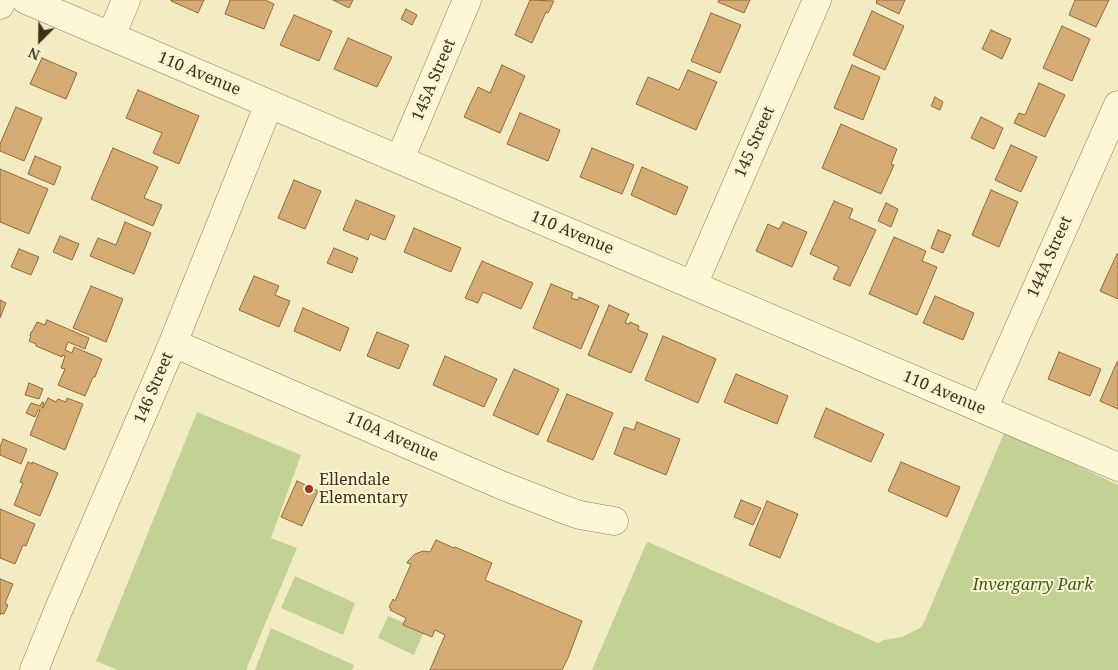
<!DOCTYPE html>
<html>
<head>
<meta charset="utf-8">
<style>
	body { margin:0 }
	#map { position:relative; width:1118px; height:670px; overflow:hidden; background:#f3ecc2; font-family:"Noto Serif",serif }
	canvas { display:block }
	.north { position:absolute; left:15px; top:15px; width:50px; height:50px; -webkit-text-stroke:4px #f9f4d2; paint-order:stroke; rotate:203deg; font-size:14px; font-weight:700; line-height:20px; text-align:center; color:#3d311d }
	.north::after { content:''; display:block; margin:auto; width:18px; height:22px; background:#3d311d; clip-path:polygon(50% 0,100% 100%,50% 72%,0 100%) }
</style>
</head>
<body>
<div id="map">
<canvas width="1118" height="670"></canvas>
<div class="north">N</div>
</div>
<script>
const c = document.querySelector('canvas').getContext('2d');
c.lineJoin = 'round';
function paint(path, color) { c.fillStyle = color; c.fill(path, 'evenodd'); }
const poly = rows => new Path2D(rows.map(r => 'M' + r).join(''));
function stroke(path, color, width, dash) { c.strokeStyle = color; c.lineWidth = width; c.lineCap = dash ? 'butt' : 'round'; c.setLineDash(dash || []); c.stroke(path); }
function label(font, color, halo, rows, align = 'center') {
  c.font = font + ' "Noto Serif",serif'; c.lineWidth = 4; c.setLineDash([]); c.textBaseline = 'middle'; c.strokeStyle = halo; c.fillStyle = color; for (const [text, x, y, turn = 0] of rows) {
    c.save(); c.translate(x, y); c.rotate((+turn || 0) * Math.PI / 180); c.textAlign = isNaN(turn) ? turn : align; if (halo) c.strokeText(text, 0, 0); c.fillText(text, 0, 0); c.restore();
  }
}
const green = poly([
	[197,412,301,455,271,538,297,548,246,670,118,670,96,661],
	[1005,431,1118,485,1118,670,592,670,646,544,648,542,878,643,884,640,902,637,922,627],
	[295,576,355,603,343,635,281,608],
	[388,616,424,631,414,655,378,638],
	[271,628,354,665,352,670,255,670]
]);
const building = poly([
	[171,0,204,0,198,13,171,1,171,0],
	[230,0,265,0,274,4,264,29,225,14,230,0],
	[333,0,353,0,349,8,333,0],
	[530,0,554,1,548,13,546,12,532,43,515,35,530,0],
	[719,0,750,0,744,13,718,2,719,0],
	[877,0,905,0,899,14,876,3,877,0],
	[1075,0,1109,0,1096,27,1069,15,1075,0],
	[406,9,417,15,412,25,401,19,406,9],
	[872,11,904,26,885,70,853,55,872,11],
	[711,13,741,25,720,73,691,61,711,13],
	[294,15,332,31,319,61,280,45,294,15],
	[1062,26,1090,39,1072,81,1043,68,1062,26],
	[991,30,1011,39,1002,59,982,49,991,30],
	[348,38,392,57,377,87,334,69,348,38],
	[42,58,77,73,66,99,30,84,42,58],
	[502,65,525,76,500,133,464,117,478,87,490,93,502,65],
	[852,65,880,77,863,120,834,108,852,65],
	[688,70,717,82,696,130,636,104,648,77,679,90,688,70],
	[1039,83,1065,95,1045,137,1014,123,1019,113,1025,115,1039,83],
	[138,90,199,116,179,164,153,153,162,133,126,118,138,90],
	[935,97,943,102,940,110,931,106,935,97],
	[16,107,42,118,24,161,0,151,0,144,16,107],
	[520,113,560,130,548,161,507,144,520,113],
	[981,117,1003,128,994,149,971,138,981,117],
	[841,124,897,149,891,164,894,165,881,194,822,168,841,124],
	[1011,145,1037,157,1021,192,995,180,1011,145],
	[113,148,158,167,144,198,162,205,153,226,91,199,113,148],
	[592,148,634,165,622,194,580,177,592,148],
	[35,156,61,167,54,185,28,174,35,156],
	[642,167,688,187,676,215,631,195,642,167],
	[0,169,48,189,29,234,0,222,0,169],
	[294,180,321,191,305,229,278,218,294,180],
	[991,190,1018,202,999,247,972,235,991,190],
	[356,200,395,216,385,240,370,234,368,240,343,230,356,200],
	[834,201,853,209,849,218,876,230,850,286,833,279,839,267,810,254,834,201],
	[886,203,898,209,891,227,878,221,886,203],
	[125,222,151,233,134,274,90,256,98,238,116,245,125,222],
	[783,222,807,232,792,267,756,251,768,224,779,229,783,222],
	[414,228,461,248,451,272,404,252,414,228],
	[938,230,951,235,943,253,931,248,938,230],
	[60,236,79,244,72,260,53,252,60,236],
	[894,237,926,251,922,261,937,267,917,315,869,294,894,237],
	[334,248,358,258,352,273,327,263,334,248],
	[19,249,39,257,31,275,11,267,19,249],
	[1117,254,1118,254,1118,299,1100,291,1117,254],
	[482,261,533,283,521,309,483,292,478,303,465,298,482,261],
	[254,276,279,286,275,295,290,301,279,327,239,310,254,276],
	[551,284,573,293,571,298,578,300,579,297,599,306,581,349,533,328,551,284],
	[91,286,123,299,106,342,73,328,91,286],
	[935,296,974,313,963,340,923,323,935,296],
	[0,300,6,303,0,318,0,300],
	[609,305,629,314,625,323,629,324,630,322,639,326,638,330,648,334,631,373,588,355,609,305],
	[303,308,349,328,340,351,294,331,303,308],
	[47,320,89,338,85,349,68,342,65,350,72,353,74,347,102,359,95,377,93,377,85,396,58,385,65,369,61,368,65,356,62,355,62,357,36,346,36,344,29,341,31,336,30,336,31,332,32,332,37,322,45,325,47,320],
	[377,332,409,345,399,369,367,356,377,332],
	[663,336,716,359,698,403,645,380,663,336],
	[1059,352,1101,369,1090,396,1048,379,1059,352],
	[445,356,497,379,484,407,433,385,445,356],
	[1117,362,1118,363,1118,409,1100,401,1117,362],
	[514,369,559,389,538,435,493,415,514,369],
	[736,374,788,396,777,424,724,402,736,374],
	[29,383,43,389,39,399,25,395,29,383],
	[567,394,613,413,593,460,547,441,567,394],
	[48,398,56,402,58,399,66,402,67,398,83,404,65,450,30,435,40,410,38,410,35,417,26,413,31,403,40,406,42,402,44,403,42,408,43,408,48,398],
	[826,408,884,434,871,462,814,437,826,408],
	[637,422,680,439,666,475,614,454,624,427,634,430,637,422],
	[3,439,27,449,21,464,0,455,0,447,3,439],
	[28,462,32,464,32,462,58,473,40,516,14,505,23,483,20,482,28,462],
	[901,462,960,487,947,517,888,491,901,462],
	[297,481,318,491,302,526,281,517,297,481],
	[741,500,761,508,753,525,734,517,741,500],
	[767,501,798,514,780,558,749,545,767,501],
	[0,509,35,524,26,546,23,545,15,564,0,558,0,509],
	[436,540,454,548,455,547,492,563,485,580,582,621,568,658,562,670,430,670,445,635,435,630,432,637,403,625,406,618,390,610,391,608,389,607,393,599,395,601,411,564,407,563,408,561,415,554,423,551,430,552,436,540],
	[0,579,13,584,5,603,8,605,4,614,1,613,0,615,0,579]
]);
const minor = poly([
	[26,0,1118,467],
	[0,5,2,0],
	[111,36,126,0],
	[400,159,467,0],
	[693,285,817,0],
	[173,343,501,485,568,511,580,515,614,521],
	[983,409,1118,105],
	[34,670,58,611,173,343,269,104]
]);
const markers = [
	[309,489,5,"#a43420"]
];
const streetNames = [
	["110 Avenue",199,74,23],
	["145A Street",434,80,-67],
	["145 Street",755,142,-66],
	["110 Avenue",572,233,23],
	["144A Street",1050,257,-66],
	["146 Street",154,388,-67],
	["110 Avenue",944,393,23],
	["110A Avenue",392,437,24]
];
const poiNames = [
	["Ellendale",319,480],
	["Elementary",319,498]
];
const parkNames = [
	["Invergarry Park",1033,585]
];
paint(green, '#c1d294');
paint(building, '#d5ab74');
stroke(building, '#906a3a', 1);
stroke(minor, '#8f7d57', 29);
stroke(minor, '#fcf7d6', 28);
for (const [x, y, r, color] of markers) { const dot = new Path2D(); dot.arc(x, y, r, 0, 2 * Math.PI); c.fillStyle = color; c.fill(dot); stroke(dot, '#f9f4d2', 2); }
label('16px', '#3d311d', '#f9f4d2', streetNames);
label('16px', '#3d311d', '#f9f4d2', poiNames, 'left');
label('italic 16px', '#435b21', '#f9f4d2', parkNames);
</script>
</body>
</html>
